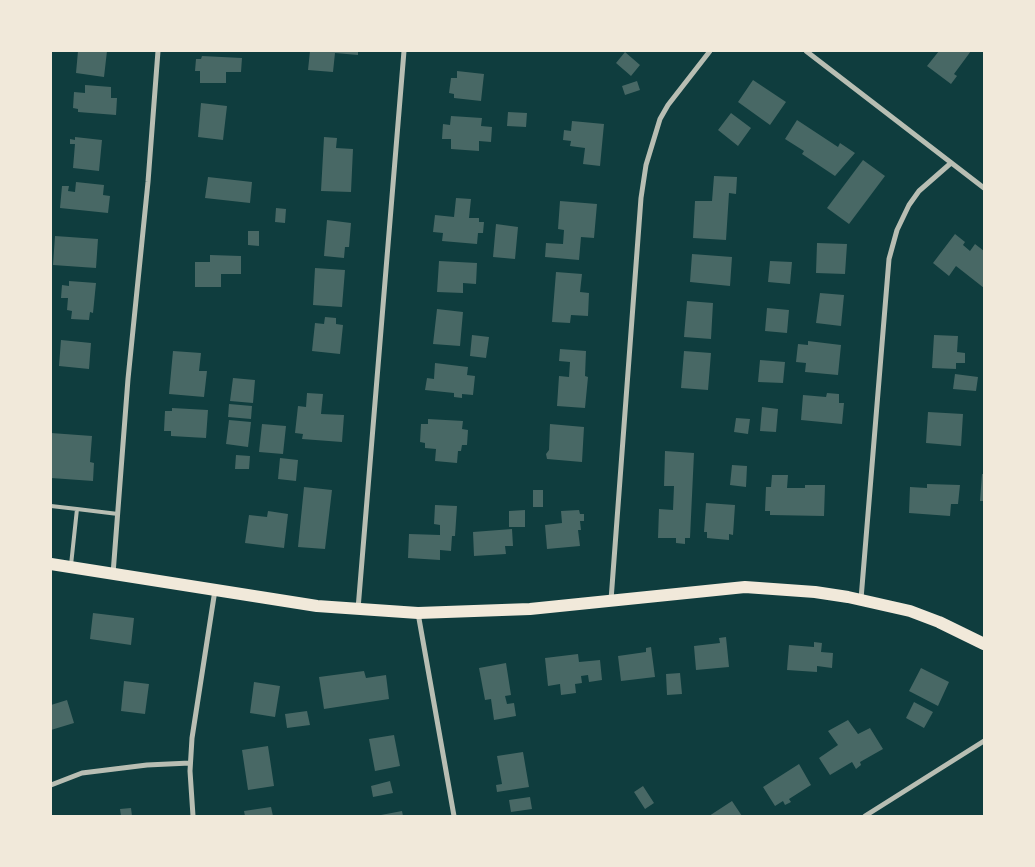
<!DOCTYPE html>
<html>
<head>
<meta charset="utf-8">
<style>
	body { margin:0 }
	#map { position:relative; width:1035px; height:867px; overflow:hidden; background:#0f3d3e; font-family:Cabin,sans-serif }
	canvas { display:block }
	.frame { position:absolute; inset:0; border:52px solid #f1e9da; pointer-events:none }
</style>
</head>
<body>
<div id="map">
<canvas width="1035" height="867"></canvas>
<div class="frame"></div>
</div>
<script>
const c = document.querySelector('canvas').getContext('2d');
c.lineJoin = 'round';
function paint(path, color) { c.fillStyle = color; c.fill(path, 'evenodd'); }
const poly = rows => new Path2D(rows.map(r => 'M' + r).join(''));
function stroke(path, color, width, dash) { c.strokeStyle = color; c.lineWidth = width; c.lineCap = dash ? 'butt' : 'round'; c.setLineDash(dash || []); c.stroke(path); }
const building = poly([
	[78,51,107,51,104,77,76,73],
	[310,51,358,51,358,55,335,53,333,72,308,70],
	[939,51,971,51,954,74,957,76,951,84,927,66],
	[625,52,640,65,631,76,616,63],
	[202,56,242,58,241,72,226,72,226,83,200,83,200,71,195,71,196,59,201,59],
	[457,71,484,74,481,101,454,98,454,94,449,93,451,78,457,78],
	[753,80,786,102,770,125,738,102],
	[637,81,640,90,625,95,622,86],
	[85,85,111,87,111,98,117,98,116,115,78,112,78,109,73,108,74,92,85,93],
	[201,103,227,106,223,140,198,137],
	[508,112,527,113,526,127,507,126],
	[731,113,751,128,738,146,718,130],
	[451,116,482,118,481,126,492,127,491,142,479,141,479,151,451,149,451,139,442,139,443,124,450,125],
	[797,120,838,147,840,143,855,153,835,176,802,154,804,151,785,139],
	[572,121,604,124,600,166,583,164,585,148,570,146,571,141,563,140,564,130,571,131],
	[75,137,102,140,99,171,73,168,75,144,70,144,70,139,75,140],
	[324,137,337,138,336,148,353,149,351,192,321,191],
	[863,160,885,176,849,224,827,208],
	[714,176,737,177,736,194,729,193,726,240,693,238,695,201,712,201],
	[208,177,252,182,250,203,205,198],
	[76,182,104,185,103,195,110,196,108,213,60,208,62,186,69,186,68,191,75,192],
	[456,198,471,199,469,218,479,218,479,222,484,222,483,233,478,233,477,244,442,241,443,233,433,232,435,215,454,217],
	[560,201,597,204,594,238,581,237,579,260,545,257,546,243,563,244,564,230,558,229],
	[276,208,286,209,285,223,275,222],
	[327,220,351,223,349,247,345,247,344,258,324,256],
	[496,224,518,227,515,259,493,257],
	[248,231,259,231,259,246,248,245],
	[955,234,965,242,963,245,970,251,975,244,984,251,984,288,956,266,949,276,933,263],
	[55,236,98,239,96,268,53,265],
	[817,243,847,244,845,274,816,273],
	[692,254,732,257,730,286,690,282],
	[210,255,241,256,241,274,221,274,221,287,195,287,195,262,210,262],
	[439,261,477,263,476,284,463,283,463,293,437,292],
	[770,261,792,262,790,284,768,282],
	[315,268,345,270,342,307,313,305],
	[556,272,582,274,580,292,589,293,588,316,571,315,570,323,552,322],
	[69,281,96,283,93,313,90,312,89,320,71,319,72,311,67,310,68,298,61,298,62,285,69,286],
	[820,293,844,295,841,326,816,323],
	[687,301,713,303,711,339,684,337],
	[767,308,789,310,787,333,765,331],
	[437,309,463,312,460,346,433,344],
	[325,317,336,318,336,324,343,325,340,354,312,351,315,323,324,324],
	[472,335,489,337,486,358,470,356],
	[934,335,958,336,957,352,965,353,965,363,956,363,956,369,932,368],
	[61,340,91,343,89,369,59,366],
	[808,341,841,345,838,375,805,372,806,363,796,362,798,344,808,345],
	[560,349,586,351,585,376,588,377,585,408,557,406,559,376,569,377,570,362,559,361],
	[173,351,201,353,199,371,207,371,204,397,169,394],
	[684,351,711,353,708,390,681,388],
	[760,360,785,362,783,383,758,382],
	[435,363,468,367,467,375,475,376,473,395,462,394,462,398,454,397,454,393,425,390,427,378,434,379],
	[955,374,978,377,976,391,953,389],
	[233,378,255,380,253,403,230,401],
	[307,393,323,394,321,414,344,415,342,442,302,439,303,434,295,433,298,406,306,407],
	[827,393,839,394,839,403,844,403,842,424,801,420,803,395,826,397],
	[229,404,252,406,251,419,228,417],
	[762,407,778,409,776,432,760,431],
	[172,408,208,410,206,438,171,436,171,431,164,431,165,411,172,411],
	[928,412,963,414,961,446,926,443],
	[736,418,750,419,748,434,734,432],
	[428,419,463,421,462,429,468,430,467,445,462,445,461,451,458,451,457,463,435,461,436,449,425,448,425,443,420,442,421,424,428,424],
	[229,420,251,422,248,447,226,444],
	[262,424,286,426,283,454,259,452],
	[550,424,584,427,582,462,547,459,546,454,549,450],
	[51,433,92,436,90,462,94,463,93,481,51,478],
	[665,451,694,453,690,538,685,538,685,544,676,543,676,538,658,538,659,509,673,510,674,486,664,486],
	[236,455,250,456,249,469,235,469],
	[280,458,298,460,296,481,278,479],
	[732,465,747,466,746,487,730,485],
	[982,474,984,474,984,501,980,501],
	[772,475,788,475,787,488,805,488,805,485,825,485,824,516,770,515,770,511,765,511,766,487,771,487],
	[927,484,960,485,958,504,951,504,950,516,909,513,910,487,927,488],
	[304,487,332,490,325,549,298,547],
	[533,490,543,490,543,507,533,507],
	[706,503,735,505,733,535,729,534,729,540,707,538,707,532,704,532],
	[435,505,457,506,455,536,452,536,451,551,440,550,440,560,408,558,409,534,440,535,440,525,434,524],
	[525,510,525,527,509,527,509,511],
	[579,510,580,514,584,514,584,521,580,521,581,530,578,530,580,546,547,549,545,525,562,523,561,511],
	[268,511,288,514,284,548,245,543,249,515,267,517],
	[512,529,513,546,505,546,506,554,474,556,473,532],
	[93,613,134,618,131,645,90,639],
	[726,637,729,667,696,670,694,646,720,643,719,638],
	[814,642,822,643,821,652,833,653,832,668,817,666,817,672,787,670,789,645,814,647],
	[651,647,655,677,621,681,618,656,646,652,646,648],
	[578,654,579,662,600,660,602,680,589,682,588,675,581,676,582,683,575,684,576,693,561,695,560,684,548,686,545,658],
	[506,663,511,695,505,696,507,704,514,703,516,716,494,720,491,699,485,700,479,668],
	[921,668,949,682,938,706,909,691],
	[364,671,366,678,386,675,389,699,324,709,319,677],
	[680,673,682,694,667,695,666,674],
	[124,681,149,684,145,714,121,711],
	[254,682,280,686,275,717,250,713],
	[67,700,74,723,51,730,51,705],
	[914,702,933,712,924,728,906,718],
	[307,711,310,725,287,728,285,714],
	[848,720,858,734,870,728,883,749,860,762,861,765,856,769,852,762,830,775,819,758,838,745,828,731],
	[394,735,400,766,375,771,369,739],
	[268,746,274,786,248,790,242,750],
	[523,752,529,787,497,792,496,785,502,784,497,756],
	[799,764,811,785,789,799,791,802,785,805,783,801,775,806,763,787],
	[390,781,393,793,373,797,371,786],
	[643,786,654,803,645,809,634,792],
	[530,797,532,809,511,812,509,800],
	[732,801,742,816,709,816],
	[271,807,273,816,245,816,244,811],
	[131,808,132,816,121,816,120,809],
	[402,811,403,816,381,816,381,815]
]);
const service = poly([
	[51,506,77,509,71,565],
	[77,509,118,514]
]);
const minor = poly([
	[806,51,984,188],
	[113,574,128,379,148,182,158,51],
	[861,599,889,259,897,230,909,205,919,191,951,163],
	[611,600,641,198,646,165,660,119,668,105,710,51],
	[358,609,404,51],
	[418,613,454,816],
	[51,785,82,773,147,765,190,763],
	[193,816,190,771,192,738,215,590],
	[865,816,984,741]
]);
const primary = poly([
	[51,564,317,606,418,613,530,609,745,587,815,592,848,597,910,611,939,622,984,644]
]);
paint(building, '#486865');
stroke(service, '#b8beb3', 4);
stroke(minor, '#b8beb3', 5);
stroke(primary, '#f1e9da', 12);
</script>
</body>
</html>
